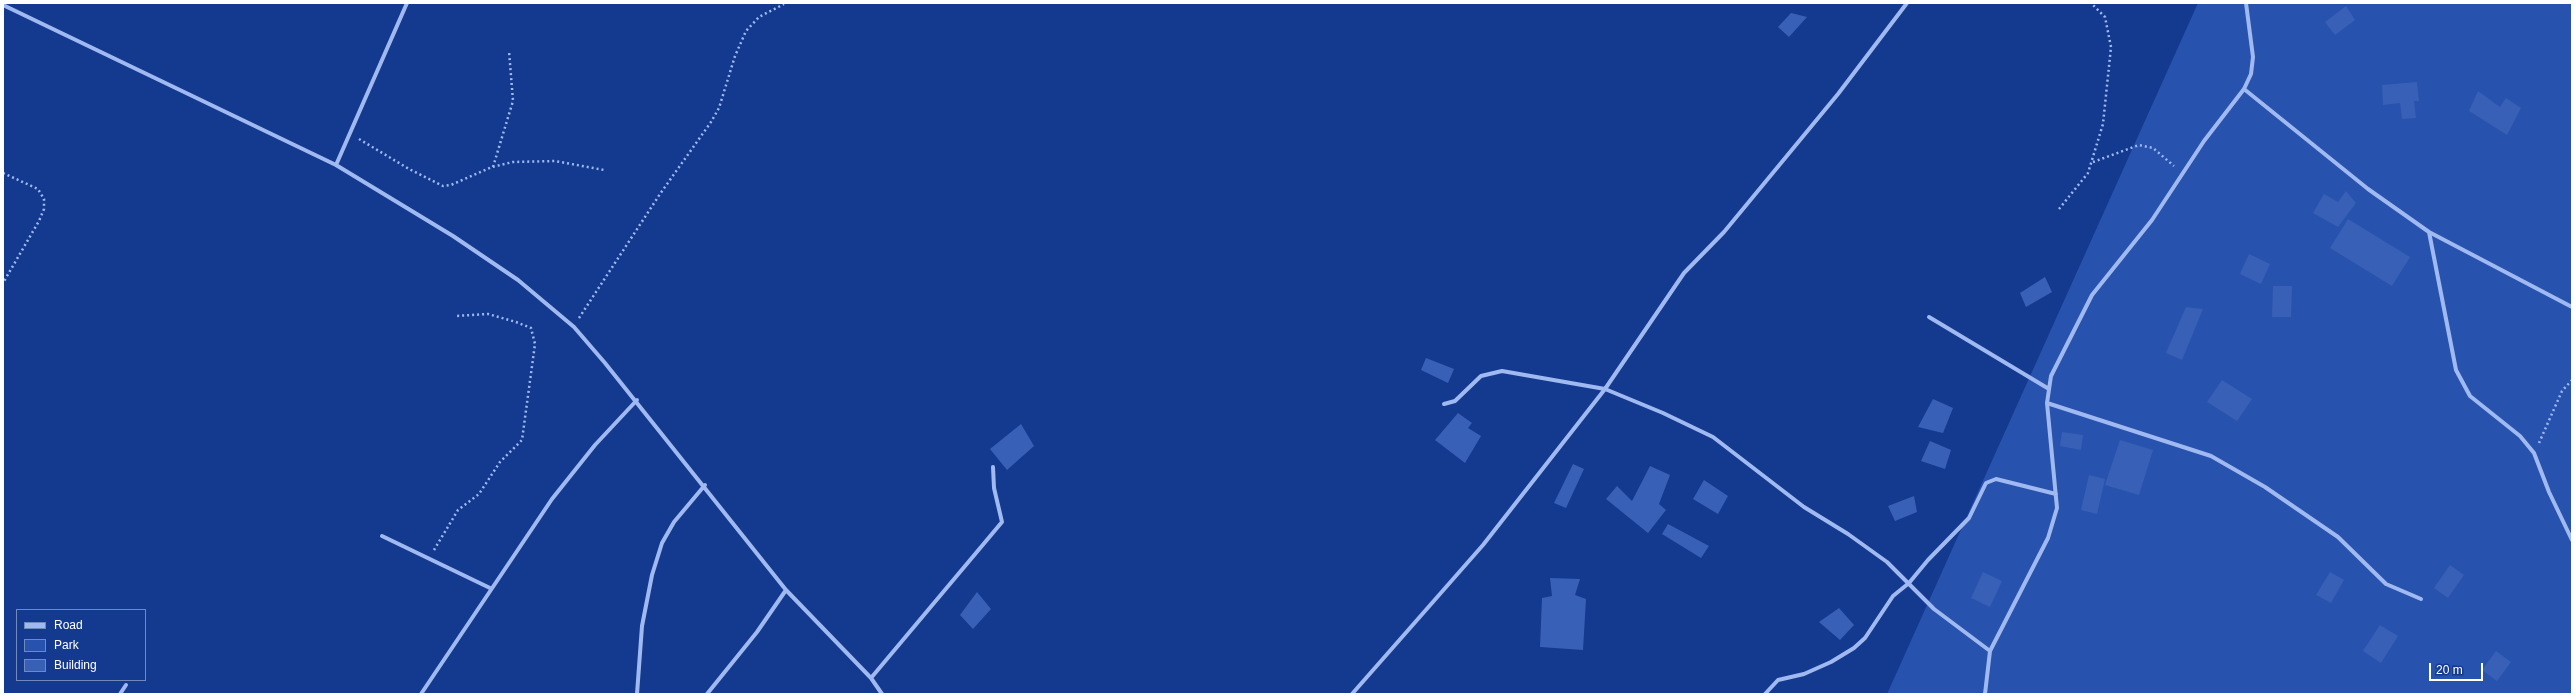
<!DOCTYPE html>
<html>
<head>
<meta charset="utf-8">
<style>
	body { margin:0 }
	#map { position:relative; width:2575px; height:697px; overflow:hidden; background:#143a8f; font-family:Arial,sans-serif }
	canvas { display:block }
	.frame { position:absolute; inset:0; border:4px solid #fff; pointer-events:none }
	.legend { position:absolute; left:16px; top:609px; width:130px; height:72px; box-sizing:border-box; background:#143a8f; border:1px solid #7289bc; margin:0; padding:5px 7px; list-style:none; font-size:12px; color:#fff }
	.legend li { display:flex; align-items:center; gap:8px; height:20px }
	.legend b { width:20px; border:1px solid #7289bc }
	.scale { position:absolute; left:2429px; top:663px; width:54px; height:18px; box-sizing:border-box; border:2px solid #fff; border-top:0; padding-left:5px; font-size:12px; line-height:14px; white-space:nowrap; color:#fff; -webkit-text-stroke:3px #143a8f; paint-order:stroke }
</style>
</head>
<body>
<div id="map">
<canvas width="2575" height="697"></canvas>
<div class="frame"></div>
<ul class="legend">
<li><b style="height:5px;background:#a0baf1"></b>Road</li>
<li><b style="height:11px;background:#2752ae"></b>Park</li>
<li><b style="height:11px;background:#3860b6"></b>Building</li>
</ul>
<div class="scale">20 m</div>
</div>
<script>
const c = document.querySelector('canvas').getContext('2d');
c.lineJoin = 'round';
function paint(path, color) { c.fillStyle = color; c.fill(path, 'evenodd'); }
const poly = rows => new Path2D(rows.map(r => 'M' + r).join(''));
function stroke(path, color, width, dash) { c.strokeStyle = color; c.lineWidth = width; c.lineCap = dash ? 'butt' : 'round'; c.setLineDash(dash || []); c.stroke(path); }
const green = poly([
	[2198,3,2572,3,2572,694,1887,694]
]);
const building = poly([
	[2346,6,2355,20,2335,35,2325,22],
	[1791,13,1807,17,1789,37,1778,27],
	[2417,82,2419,101,2414,101,2416,118,2402,119,2400,103,2383,105,2382,85],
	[2478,91,2500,107,2506,98,2521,108,2507,135,2469,111],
	[2346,191,2356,203,2338,227,2313,213,2324,194,2338,202],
	[2348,219,2410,257,2392,286,2330,248],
	[2249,254,2270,264,2261,284,2240,274],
	[2045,277,2052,292,2026,307,2020,293],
	[2273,286,2292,286,2291,317,2272,317],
	[2186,307,2203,309,2182,360,2166,353],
	[1426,358,1454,369,1448,383,1421,370],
	[2222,380,2252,399,2237,421,2207,402],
	[1933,399,1953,408,1943,433,1918,427],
	[1458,413,1472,423,1468,428,1481,436,1465,463,1435,440],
	[1021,424,1034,446,1007,470,990,449],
	[2062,432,2083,435,2081,450,2060,446],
	[2120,440,2153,450,2139,495,2105,485],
	[1930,441,1951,450,1945,469,1921,461],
	[1573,464,1584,469,1566,508,1554,503],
	[1650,466,1670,475,1659,504,1666,510,1648,533,1606,499,1617,486,1632,501],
	[2089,475,2105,479,2097,514,2081,510],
	[1704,480,1728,496,1718,514,1693,499],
	[1914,496,1917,512,1895,521,1888,506],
	[1668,524,1709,546,1701,558,1662,534],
	[2450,565,2464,575,2448,598,2434,588],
	[1983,572,2002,581,1990,607,1971,598],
	[2330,572,2344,580,2331,603,2316,595],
	[1550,578,1580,579,1575,595,1586,599,1583,650,1540,647,1542,598,1552,596],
	[977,592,991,609,973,629,960,615],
	[1839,608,1854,625,1840,640,1819,622],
	[2380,625,2398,636,2381,663,2363,651],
	[2496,651,2511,662,2497,681,2482,670]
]);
const path = poly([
	[359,139,409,169,443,186,451,185,492,167,513,162,555,161,604,170],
	[2093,162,2139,145,2153,148,2174,166],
	[493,167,513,101,509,51],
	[3,173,38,189,44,199,44,209,39,221,3,283],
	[2059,209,2088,173,2103,124,2111,47,2105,17,2091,3],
	[579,318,660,194,711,122,719,108,735,56,746,31,759,17,784,4],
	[2539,443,2562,391,2572,380],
	[434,550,458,510,479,494,500,462,522,440,535,344,531,328,516,322,488,314,456,316]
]);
const minor = poly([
	[3,5,336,165,453,236,518,280,574,327,605,363,786,590,871,678,882,694],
	[2244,89,2368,189,2429,232,2572,307],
	[336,165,407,3],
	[2429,232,2456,370,2470,396,2520,436,2534,453,2549,492,2572,540],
	[1929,317,2049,389],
	[2047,403,2211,456,2265,487,2338,537,2386,584,2421,599],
	[1444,404,1455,401,1481,376,1502,371,1605,389,1663,413,1713,437,1804,507,1848,534,1887,562,1934,609,1990,651],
	[382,536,490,588],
	[871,678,1002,522,994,488,993,467],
	[120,694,126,685],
	[421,694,552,499,595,445,637,400],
	[637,694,642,626,652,575,662,543,674,522,705,485],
	[707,694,757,632,786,590],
	[1352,694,1483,545,1605,389,1684,273,1724,232,1838,94,1907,3],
	[1765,694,1778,680,1804,674,1831,662,1854,648,1865,638,1893,596,1909,583,1928,560,1969,518,1986,483,1996,479,2056,494],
	[1985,694,1990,651,2048,538,2057,508,2047,403,2051,376,2092,295,2152,220,2204,141,2244,89,2251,74,2253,57,2246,3]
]);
paint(green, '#2752ae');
paint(building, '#3860b6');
stroke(path, '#a0baf1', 2.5, [2, 3]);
stroke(minor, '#a0baf1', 4);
</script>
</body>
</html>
